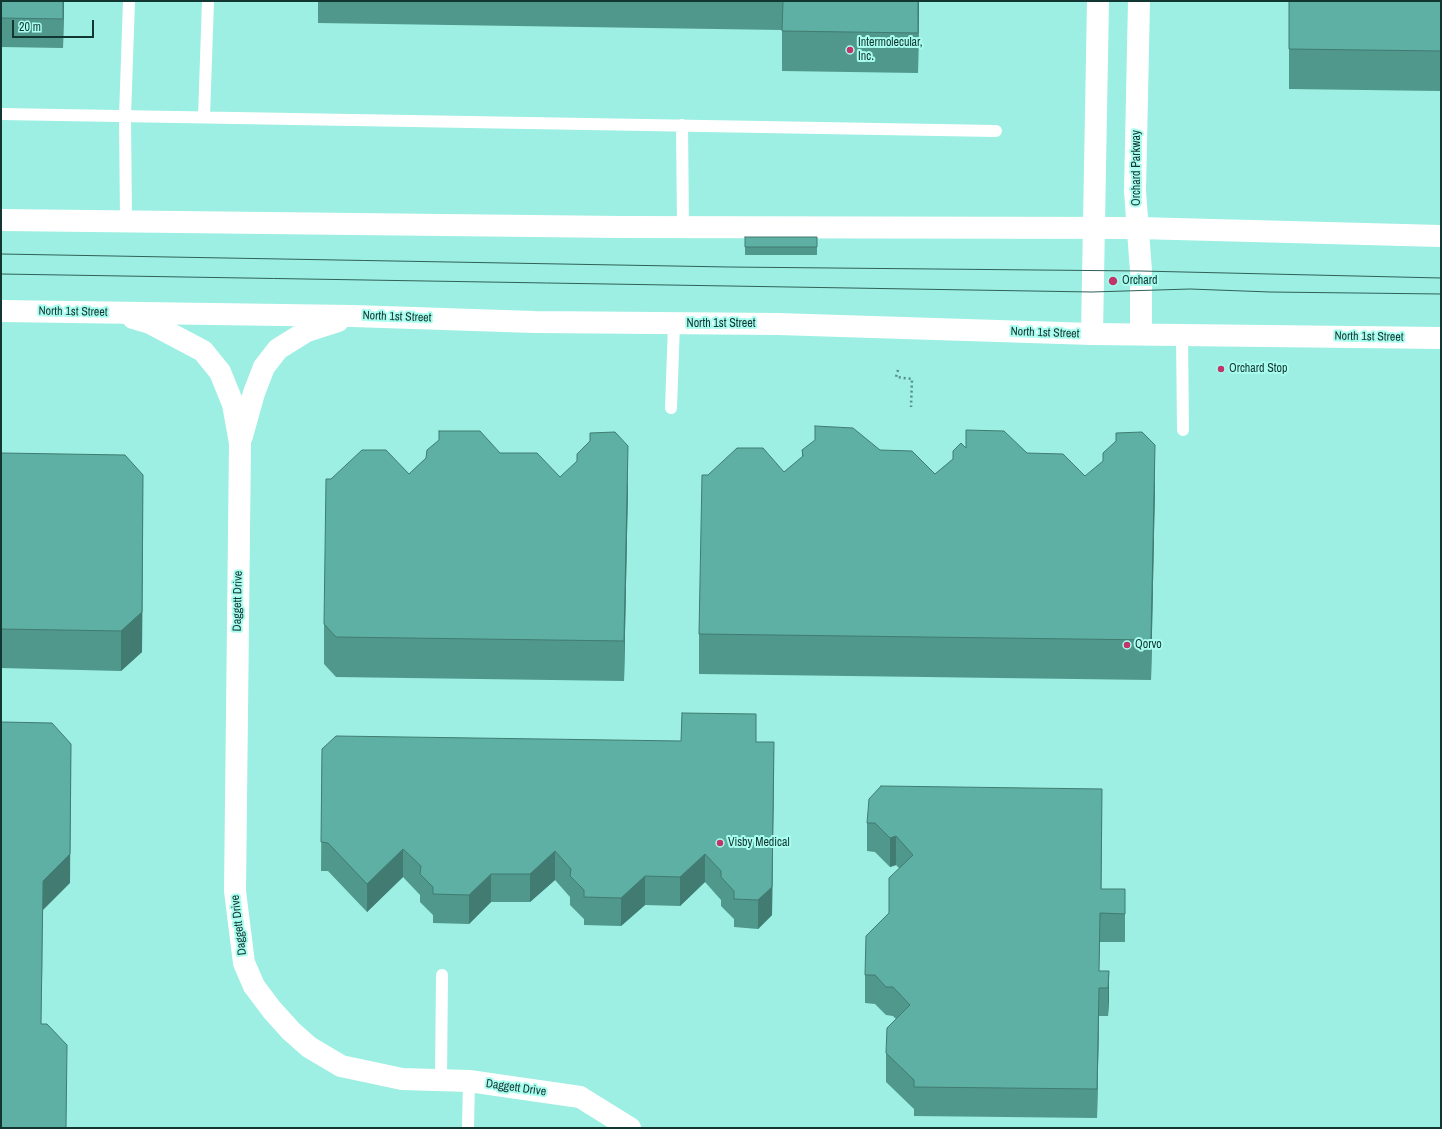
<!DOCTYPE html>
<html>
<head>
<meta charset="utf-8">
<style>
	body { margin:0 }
	#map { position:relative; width:1442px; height:1129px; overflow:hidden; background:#9cefe2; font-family:"Archivo Narrow",sans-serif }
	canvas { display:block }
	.frame { position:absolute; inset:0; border:2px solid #123631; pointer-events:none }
	.scale { position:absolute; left:12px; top:20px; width:82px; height:18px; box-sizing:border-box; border:2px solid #123631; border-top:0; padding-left:5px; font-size:12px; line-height:14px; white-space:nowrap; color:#123631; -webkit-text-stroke:3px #a9fdef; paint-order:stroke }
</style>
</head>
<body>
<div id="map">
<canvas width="1442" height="1129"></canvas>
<div class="frame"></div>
<div class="scale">20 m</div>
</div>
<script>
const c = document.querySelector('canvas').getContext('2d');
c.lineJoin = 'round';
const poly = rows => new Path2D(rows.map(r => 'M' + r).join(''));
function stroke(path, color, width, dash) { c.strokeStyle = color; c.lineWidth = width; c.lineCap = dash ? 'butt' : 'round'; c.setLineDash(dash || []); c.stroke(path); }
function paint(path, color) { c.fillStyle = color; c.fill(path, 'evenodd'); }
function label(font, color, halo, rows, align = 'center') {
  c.font = font + ' "Archivo Narrow",sans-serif'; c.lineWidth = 4; c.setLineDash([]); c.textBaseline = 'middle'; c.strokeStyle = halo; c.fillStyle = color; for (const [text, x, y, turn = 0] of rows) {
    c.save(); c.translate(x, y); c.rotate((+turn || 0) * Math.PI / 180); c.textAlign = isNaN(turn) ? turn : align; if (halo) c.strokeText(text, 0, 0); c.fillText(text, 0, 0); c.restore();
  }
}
const path = poly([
	[898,370,896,377,912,379,911,407]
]);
const service = poly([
	[1,114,996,131],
	[204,117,208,1],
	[682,125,683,227],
	[126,221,125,116,129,1],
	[1182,335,1183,430],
	[671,408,674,324],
	[441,1080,442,975],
	[468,1128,469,1081]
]);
const tertiary = poly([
	[240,443,235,891,244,963,254,986,272,1010,291,1031,309,1047,341,1066,402,1079,469,1081,580,1097,630,1128]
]);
const secondary = poly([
	[1139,1,1135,191,1141,271,1141,334],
	[1092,334,1098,1]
]);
const primary = poly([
	[1,220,621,227,1138,228,1441,236],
	[1,311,353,316,534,322,778,324,1092,334,1441,338],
	[133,318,150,323,203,351,220,372,233,404,240,443],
	[242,436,254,393,264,367,278,349,307,331,338,321]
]);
const tram = poly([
	[1,254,729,267,1141,271,1441,278],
	[1,274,1092,292,1190,289,1270,292,1441,294]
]);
const wall = poly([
	[1,1,64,1,63,48,1,47],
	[318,1,919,1,918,73,782,71,782,30,318,23],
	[1441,1,1441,91,1289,89,1289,49],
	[745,237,817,237,817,255,745,255],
	[439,440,500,453,560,477,628,486,624,681,336,677,324,664,324,624,409,474,426,458],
	[966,448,1027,453,1085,476,1155,485,1151,680,699,674,699,634,708,475,784,472,802,457,802,450,880,450,935,474,953,459,953,451],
	[1,453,143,515,142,652,121,671,1,668],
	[756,742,774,771,772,915,758,929,734,927,734,919,721,906,721,900,705,882,680,906,645,905,621,926,584,925,584,919,570,905,570,897,555,880,530,902,491,902,469,924,433,923,433,915,420,902,420,895,403,877,367,912,328,871,321,871,322,749],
	[1102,818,1101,889,1125,889,1125,942,1100,942,1099,971,1109,971,1109,1000,1108,1016,1099,1016,1097,1118,914,1116,914,1109,886,1082,886,1053,896,1019,893,1016,886,1015,875,1004,865,1003,865,975,889,913,899,868,896,865,890,867,875,852,867,851,867,823]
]);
const shadedWall = poly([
	[63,1,64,1,63,48],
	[918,1,919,1,918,73],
	[1155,445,1155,485,1151,680,1151,640],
	[628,446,628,486,624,681,624,641],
	[143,475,142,652,121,671,121,631],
	[774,742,772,915,758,929,758,900],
	[71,744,70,883,43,910,41,1053,43,881],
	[1102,789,1102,818,1101,918,1101,889],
	[896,836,896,865,890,867,890,838],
	[403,849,403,877,367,912,367,884],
	[555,851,555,880,530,902,530,874],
	[705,854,705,882,680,906,680,877],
	[491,874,491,902,469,924,469,895],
	[645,876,645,905,621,926,621,898],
	[1109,971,1109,1000,1108,1016,1108,988],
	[1099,988,1099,1016,1097,1118,1097,1089]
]);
const building = poly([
	[1,1,63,1,63,19,1,18,1,1],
	[783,1,918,1,918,33,782,31,783,1],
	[1289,1,1441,1,1441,51,1289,49,1289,1],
	[745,237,817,237,817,247,745,247,745,237],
	[815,426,853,428,880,450,912,451,935,474,953,459,953,451,961,443,966,448,966,430,1004,431,1027,453,1063,454,1085,476,1103,461,1103,453,1116,441,1116,433,1142,432,1155,445,1151,640,699,634,702,475,708,475,737,448,763,448,784,472,803,456,802,450,815,440,815,426],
	[439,431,480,431,500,453,537,453,560,477,577,461,577,454,590,441,590,433,615,432,628,446,624,641,336,637,324,624,326,479,331,479,362,450,386,450,409,474,426,458,427,450,439,440,439,431],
	[1,453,125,455,143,475,142,612,121,631,1,629,1,453],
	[682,713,756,714,756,742,774,742,772,887,758,900,734,899,734,891,721,877,721,871,705,854,680,877,645,876,621,898,584,897,584,890,570,876,571,869,555,851,530,874,491,874,469,895,433,894,433,887,420,874,421,866,403,849,367,884,328,843,321,842,322,749,336,736,681,741,682,713],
	[1,722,52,723,71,744,70,854,43,881,41,1024,47,1024,67,1045,66,1128,1,1128,1,722],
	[881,786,1102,789,1101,889,1125,889,1125,914,1100,913,1099,971,1109,971,1108,988,1099,988,1097,1089,914,1087,914,1080,886,1053,887,1028,910,1005,893,987,886,987,875,975,865,975,866,936,889,913,889,878,913,855,896,836,890,838,875,823,867,823,869,799,881,786]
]);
const markers = [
	[850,50,4,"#c13569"],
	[1113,281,5,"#c13569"],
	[1221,369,4,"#c13569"],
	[1127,645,4,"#c13569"],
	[720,843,4,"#c13569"]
];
const poiNames = [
	["Intermolecular,",858,43],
	["Inc.",858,57],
	["Orchard",1122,281],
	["Orchard Stop",1229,369],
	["Qorvo",1135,645],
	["Visby Medical",728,843]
];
const streetNames = [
	["Orchard Parkway",1137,168,-90],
	["North 1st Street",73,312,1],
	["North 1st Street",397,317,2],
	["North 1st Street",721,324],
	["North 1st Street",1045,333,2],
	["North 1st Street",1369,337,1],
	["Daggett Drive",238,601,-89],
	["Daggett Drive",239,925,-97],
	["Daggett Drive",516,1088,8]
];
stroke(path, '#559088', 2.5, [2, 3]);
stroke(service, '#fff', 12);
stroke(tertiary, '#fff', 22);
stroke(secondary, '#fff', 22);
stroke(primary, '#fff', 22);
stroke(tram, '#316059', 1);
paint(wall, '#50978c');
paint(shadedWall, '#417b72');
paint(building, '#5db0a3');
stroke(building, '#417b72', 1);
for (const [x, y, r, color] of markers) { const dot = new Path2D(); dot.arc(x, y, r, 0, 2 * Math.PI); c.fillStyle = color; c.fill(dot); stroke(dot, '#a9fdef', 1.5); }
label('12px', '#123631', '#a9fdef', poiNames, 'left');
label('12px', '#123631', '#a9fdef', streetNames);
</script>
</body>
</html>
